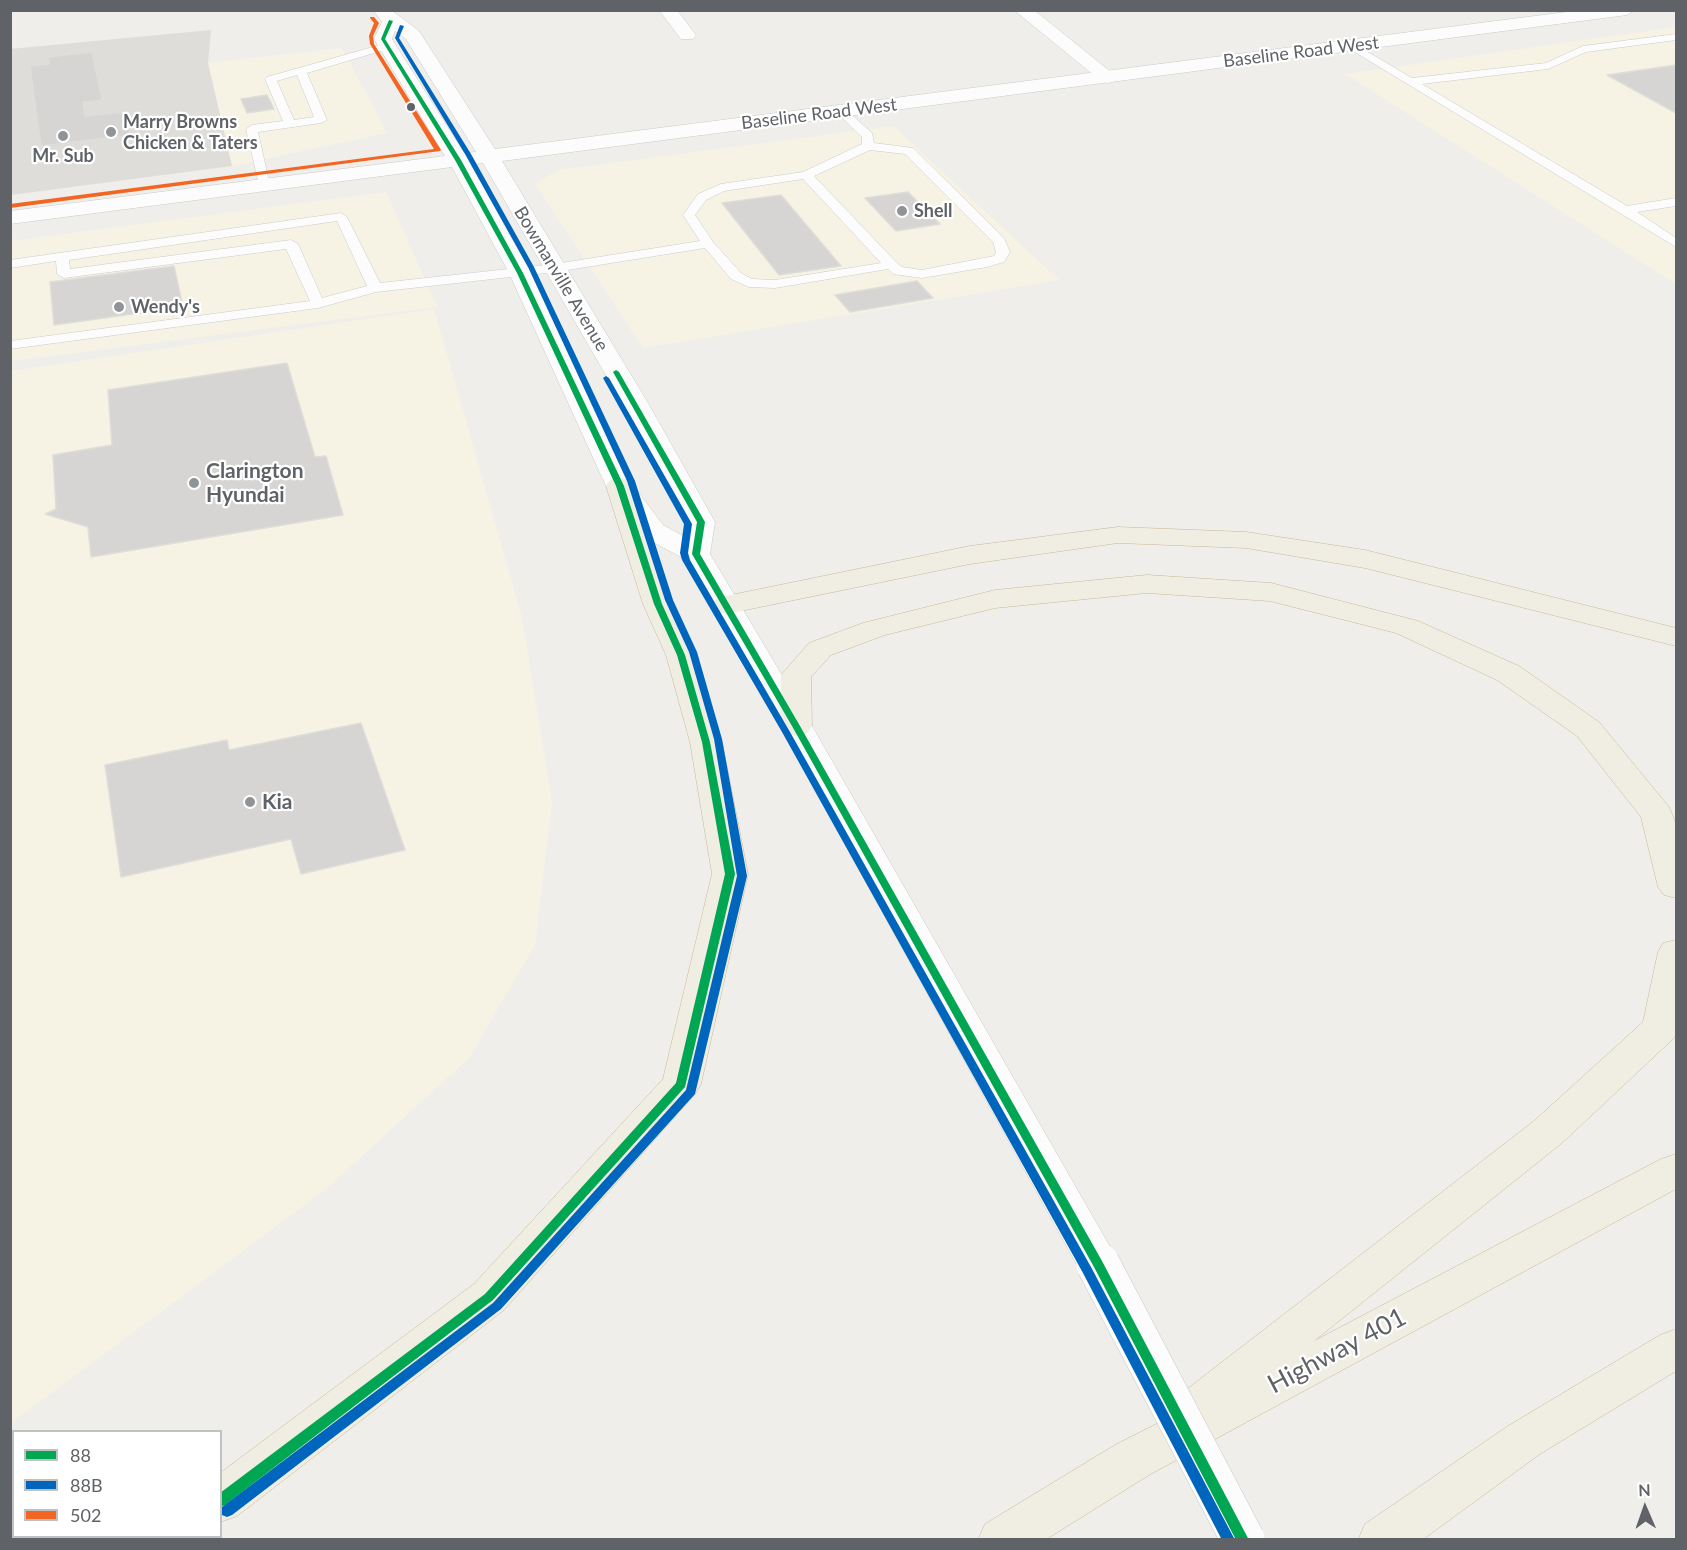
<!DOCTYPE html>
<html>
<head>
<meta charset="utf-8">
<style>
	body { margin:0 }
	#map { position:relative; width:1687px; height:1550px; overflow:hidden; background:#efeeea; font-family:Lato,sans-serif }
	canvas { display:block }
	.frame { position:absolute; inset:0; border:12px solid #5f6368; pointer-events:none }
	.legend { position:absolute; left:12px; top:1430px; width:210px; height:108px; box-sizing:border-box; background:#fff; border:2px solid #bfc1c3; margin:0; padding:8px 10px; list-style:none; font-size:18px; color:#5f6368 }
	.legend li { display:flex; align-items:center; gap:12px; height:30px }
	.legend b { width:30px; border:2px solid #bfc1c3 }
	.north { position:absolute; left:1615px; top:1478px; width:60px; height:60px; -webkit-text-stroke:4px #fff; paint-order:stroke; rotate:358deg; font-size:16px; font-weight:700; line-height:24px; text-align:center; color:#5f6368 }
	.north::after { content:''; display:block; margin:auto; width:21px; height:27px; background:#5f6368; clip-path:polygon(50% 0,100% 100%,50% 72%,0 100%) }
</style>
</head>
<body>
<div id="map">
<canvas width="1687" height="1550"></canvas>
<div class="frame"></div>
<ul class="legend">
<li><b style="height:8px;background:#00a651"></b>88</li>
<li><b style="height:8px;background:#0065bd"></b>88B</li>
<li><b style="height:8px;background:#f26522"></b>502</li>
</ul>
<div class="north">N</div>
</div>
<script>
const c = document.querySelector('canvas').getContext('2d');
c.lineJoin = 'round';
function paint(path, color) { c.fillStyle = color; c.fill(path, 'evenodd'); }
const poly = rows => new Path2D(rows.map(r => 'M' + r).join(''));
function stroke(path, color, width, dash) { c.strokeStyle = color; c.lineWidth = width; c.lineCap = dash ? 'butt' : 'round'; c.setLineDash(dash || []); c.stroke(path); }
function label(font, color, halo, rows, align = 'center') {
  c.font = font + ' Lato,sans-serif'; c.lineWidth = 4.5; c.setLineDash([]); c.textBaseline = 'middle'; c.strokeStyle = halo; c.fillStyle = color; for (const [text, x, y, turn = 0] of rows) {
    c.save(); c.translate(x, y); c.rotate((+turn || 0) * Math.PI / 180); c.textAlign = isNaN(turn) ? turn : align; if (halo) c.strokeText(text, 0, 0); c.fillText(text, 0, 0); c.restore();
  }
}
const commercial = poly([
	[1676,27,1676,284,1345,74],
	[342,48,387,133,232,166,208,63],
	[893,126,1059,280,643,348,535,184,558,170],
	[386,192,437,307,11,361,10,241],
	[434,309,522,618,552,802,535,945,469,1058,325,1190,11,1423,11,371]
]);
const industrial = poly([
	[211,30,208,63,232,166,11,195,10,49]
]);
const building = poly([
	[92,52,102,100,83,102,85,116,125,112,131,135,41,146,30,66,49,64,48,57,92,52],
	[1676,65,1676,113,1607,75,1676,65],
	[267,95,274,109,247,113,241,99,267,95],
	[908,192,940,224,896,231,865,198,908,192],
	[781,195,841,266,779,275,722,203,781,195],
	[174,266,183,307,54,325,50,282,174,266],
	[917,281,933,298,850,312,835,295,917,281],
	[287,363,315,457,326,456,343,515,91,557,88,527,45,514,56,509,53,455,112,445,108,390,287,363],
	[361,723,405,850,301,874,291,839,121,877,105,765,227,740,229,750,361,723]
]);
const lane = poly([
	[1676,34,1676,40,1586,52,1548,69,1422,84,1627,206,1676,198,1676,206,1637,212,1676,238,1676,247,1345,46,1346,44,1354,44,1412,78,1546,63,1583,46,1676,34],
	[387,43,392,46,391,48,307,73,327,120,321,123,258,132,270,186,268,189,260,189,246,129,252,125,283,121,265,79,267,77,387,43],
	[297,75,314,117,294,120,277,81,297,75],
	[841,108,845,109,872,133,874,143,913,148,1004,238,1010,252,1004,262,987,267,922,278,893,274,888,269,775,288,749,287,731,279,705,248,555,272,376,292,318,308,10,349,10,341,310,301,286,249,64,278,57,274,56,261,10,268,10,260,341,213,347,217,380,283,555,264,700,241,683,215,698,194,721,184,803,172,862,144,862,137,835,111,841,108],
	[870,150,905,154,993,242,996,252,994,256,922,270,902,267,896,262,814,176,870,150],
	[803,179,881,263,775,280,752,279,741,273,713,242,695,215,706,200,724,191,803,179],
	[337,221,367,286,322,298,298,244,291,240,70,269,69,260,337,221]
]);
const street = poly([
	[659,10,677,10,696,35,693,39,681,39,659,10],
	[1014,10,1034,10,1117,77,1115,81,1108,83,1101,81,1014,10]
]);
const secondary = poly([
	[373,10,391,10,419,31,495,149,1582,10,1635,10,1627,15,502,161,648,403,715,522,710,554,812,726,1113,1252,1119,1264,1113,1276,1098,1281,1083,1276,780,726,685,559,643,537,606,486,509,273,452,167,10,224,10,211,445,156,374,39,382,22,373,10],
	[395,31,406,39,476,152,464,153,392,39,395,31],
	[483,163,622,403,687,522,685,537,663,525,633,485,531,273,471,165,483,163]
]);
const highway = poly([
	[620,478,630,480,634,486,673,604,696,655,722,742,748,874,701,1084,695,1094,504,1310,237,1516,220,1522,220,1473,474,1284,663,1079,712,874,690,742,666,655,643,604,606,486,610,480,620,478],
	[1118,527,1246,532,1365,550,1676,628,1676,646,1365,568,1246,548,1118,543,970,564,726,614,716,611,711,605,716,599,726,596,970,546,1118,527],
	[1147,575,1271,583,1418,621,1519,666,1599,722,1669,807,1676,824,1676,898,1664,895,1658,887,1641,817,1577,736,1497,680,1396,633,1270,601,1147,593,995,608,885,635,831,655,811,677,812,726,807,733,796,736,785,733,780,726,781,675,809,643,863,623,995,590,1147,575],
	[1676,940,1676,1034,1674,1038,1562,1143,1314,1341,1661,1159,1676,1154,1676,1189,1149,1475,1045,1540,978,1540,985,1524,1115,1445,1178,1413,1175,1407,1182,1393,1534,1121,1643,1022,1658,952,1663,943,1676,940],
	[1676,1329,1676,1371,1540,1454,1422,1540,1358,1540,1365,1524,1508,1426,1660,1335,1676,1329],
	[142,1536,194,1536,193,1540,141,1540,142,1536]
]);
const secondaryBridge = poly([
	[1098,1264,1243,1540]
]);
const bus1 = poly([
	[389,20,393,21,385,39,461,160,523,273,624,486,662,604,685,655,710,742,735,874,685,1087,493,1300,225,1505,220,1507,220,1493,485,1294,676,1083,725,874,702,742,677,655,654,604,616,486,517,273,455,160,381,39,389,20],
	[616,370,619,372,705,522,700,554,800,726,1102,1261,1249,1540,1236,1540,1094,1267,792,726,692,554,697,522,613,372,616,370]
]);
const bus2 = poly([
	[400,25,404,26,399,38,471,154,534,267,635,481,673,600,697,652,722,739,747,876,695,1094,501,1309,232,1515,227,1517,222,1515,220,1511,222,1507,493,1303,686,1090,737,876,714,739,689,652,665,600,627,481,528,267,465,154,395,38,400,25],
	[606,376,609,378,692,524,688,553,690,560,790,732,1091,1267,1235,1540,1222,1540,1083,1273,782,732,682,560,680,553,684,524,603,378,606,376]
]);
const bus3 = poly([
	[370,17,374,17,379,23,373,36,374,44,441,150,440,151,10,208,10,204,434,149,370,44,369,36,374,23,370,18,370,17]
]);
const markers = [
	[411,107,5,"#5f6368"],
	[111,132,6,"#919496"],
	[63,136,6,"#919496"],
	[902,211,6,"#919496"],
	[119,307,6,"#919496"],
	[194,483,6,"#919496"],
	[250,802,6,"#919496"]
];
const farStreetnames = [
	["Baseline Road West",1301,52,-7],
	["Baseline Road West",819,114,-7],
	["Bowmanville Avenue",561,279,59]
];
const farPoinames = [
	["Marry Browns",123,122],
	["Chicken & Taters",123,143],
	["Mr. Sub",63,156,"center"],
	["Shell",914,211],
	["Wendy's",131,307]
];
const poiNames = [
	["Clarington",206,471],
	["Hyundai",206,495],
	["Kia",262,802]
];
const nearStreetnames = [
	["Highway 401",1337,1351,-28]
];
paint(commercial, '#f7f3e4');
paint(industrial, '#dfddda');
paint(building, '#d6d5d3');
stroke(building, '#deddd9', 1.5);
stroke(lane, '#cbcccc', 1);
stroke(street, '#cbcccc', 1);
stroke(secondary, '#cacacb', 1);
stroke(highway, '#c8b996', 1);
paint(lane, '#fdfcfc');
paint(street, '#fdfcfc');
paint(secondary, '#fdfcfc');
paint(highway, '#f0ede3');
stroke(secondaryBridge, '#cacacb', 44, []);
stroke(secondaryBridge, '#fdfcfc', 43);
paint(bus1, '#00a651');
paint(bus2, '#0065bd');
paint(bus3, '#f26522');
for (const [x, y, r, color] of markers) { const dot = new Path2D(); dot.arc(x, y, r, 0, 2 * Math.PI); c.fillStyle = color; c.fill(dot); stroke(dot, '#fff', 2); }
label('18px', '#5f6368', '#fff', farStreetnames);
label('bold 18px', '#5f6368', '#fff', farPoinames, 'left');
label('bold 21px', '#5f6368', '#fff', poiNames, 'left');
label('26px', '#5f6368', '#fff', nearStreetnames);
</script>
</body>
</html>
